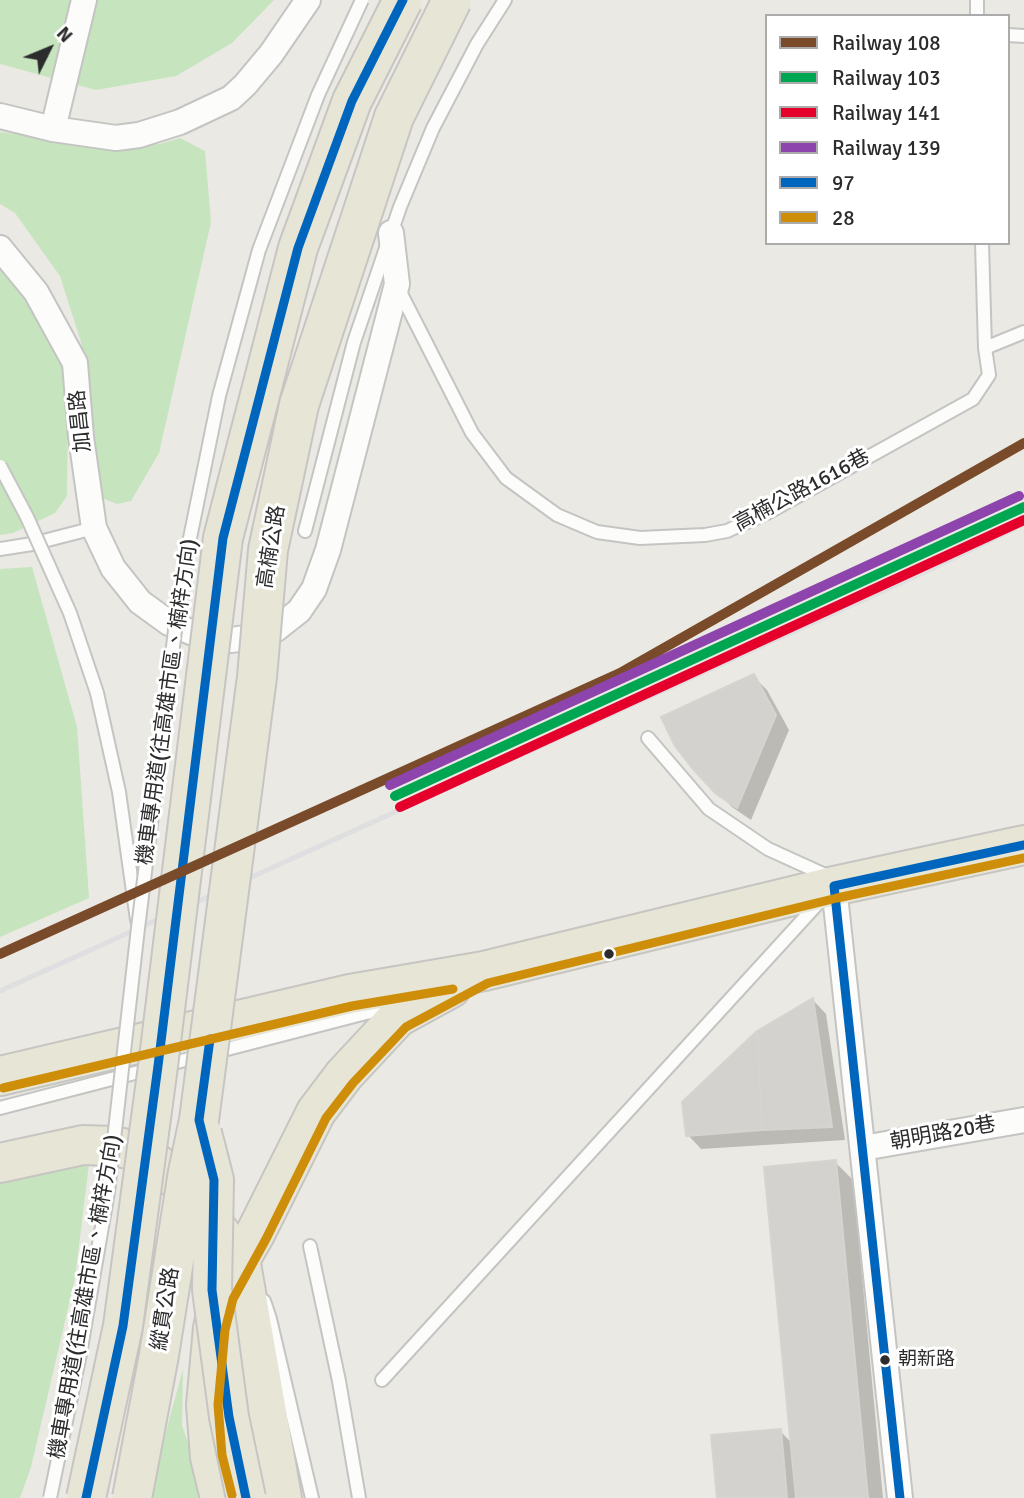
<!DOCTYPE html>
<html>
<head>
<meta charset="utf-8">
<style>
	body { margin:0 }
	#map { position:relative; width:1024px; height:1498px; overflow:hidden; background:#eae9e3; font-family:Signika,sans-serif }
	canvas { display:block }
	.legend { position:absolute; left:765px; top:14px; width:245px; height:231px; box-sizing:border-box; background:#fff; border:2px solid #ababab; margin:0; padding:9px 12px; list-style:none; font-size:21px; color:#2c2c2c }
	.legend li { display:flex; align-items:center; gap:14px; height:35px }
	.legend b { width:35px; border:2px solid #ababab }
	.north { position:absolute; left:14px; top:14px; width:70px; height:70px; -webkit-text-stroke:5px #fff; paint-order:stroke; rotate:47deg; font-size:19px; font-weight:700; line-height:28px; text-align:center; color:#2c2c2c }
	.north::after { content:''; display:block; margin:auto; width:24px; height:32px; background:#2c2c2c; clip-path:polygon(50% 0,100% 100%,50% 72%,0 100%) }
</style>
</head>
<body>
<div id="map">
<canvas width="1024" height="1498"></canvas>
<ul class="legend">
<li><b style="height:9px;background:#7a4b2a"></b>Railway 108</li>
<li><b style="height:9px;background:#00a651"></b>Railway 103</li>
<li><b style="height:9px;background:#e4002b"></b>Railway 141</li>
<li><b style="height:9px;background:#8e44ad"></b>Railway 139</li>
<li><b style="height:9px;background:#0065bd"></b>97</li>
<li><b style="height:9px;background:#ce8e09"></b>28</li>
</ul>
<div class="north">N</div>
</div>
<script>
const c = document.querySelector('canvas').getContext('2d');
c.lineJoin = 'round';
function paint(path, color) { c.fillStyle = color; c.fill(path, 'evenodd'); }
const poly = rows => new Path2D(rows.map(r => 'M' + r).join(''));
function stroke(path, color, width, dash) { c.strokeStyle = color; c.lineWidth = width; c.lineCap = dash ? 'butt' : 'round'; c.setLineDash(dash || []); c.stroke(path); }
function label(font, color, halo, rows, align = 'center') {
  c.font = font + ' Signika,"Noto Sans TC",sans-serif'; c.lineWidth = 6; c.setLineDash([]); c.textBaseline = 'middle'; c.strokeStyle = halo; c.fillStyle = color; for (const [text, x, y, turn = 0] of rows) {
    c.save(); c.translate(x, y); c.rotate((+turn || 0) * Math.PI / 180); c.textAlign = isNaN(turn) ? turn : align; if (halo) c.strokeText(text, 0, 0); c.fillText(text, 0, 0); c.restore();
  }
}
const green = poly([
	[0,0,274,0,232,43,176,76,96,90,0,64],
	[0,132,111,147,160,144,180,138,205,151,211,222,159,453,131,501,117,504,102,498,81,342,60,276,15,213,0,204],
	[0,268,27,295,60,354,68,400,67,496,55,513,13,533,0,535],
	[32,567,77,727,89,898,0,937,0,569],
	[57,1164,89,1164,75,1278,31,1467,20,1498,0,1498,0,1180],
	[183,1369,182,1426,208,1498,148,1498]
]);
const shadow = poly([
	[754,677,767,690,789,730,751,820,732,807,717,792],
	[813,1000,826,1014,845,1140,701,1149,688,1135],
	[835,1162,853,1180,883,1498,719,1498,780,1431,792,1443]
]);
const building = poly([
	[754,674,776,715,737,808,716,794,692,768,675,746,661,717,754,674],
	[813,998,832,1127,762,1130,757,1031,813,998],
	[757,1031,762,1130,686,1136,682,1102,757,1031],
	[836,1160,868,1498,796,1498,764,1167,836,1160],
	[781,1429,787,1498,717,1498,711,1435,781,1429]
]);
const lane = poly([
	[977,16,977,0],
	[1008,35,1024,36],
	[982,243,985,348],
	[398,288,472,433,506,478,557,515,597,532,640,538,705,535,727,531,769,512,973,399,989,375,985,348,1024,332],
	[305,531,354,342,400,207,433,128,477,44,505,0],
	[0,549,32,544,94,528],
	[97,693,119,792,137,920],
	[648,738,709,809,768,849,823,874,827,879],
	[0,1108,393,1006],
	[310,1246,339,1381,359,1498],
	[264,1301,270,1319,312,1498],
	[382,1380,821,900]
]);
const street = poly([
	[0,116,53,129,116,138,139,135,180,122,231,98,245,85,271,54,308,0],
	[53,129,84,0],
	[0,248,36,292,75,363,81,437,94,528,113,568,140,602,169,623,210,640,231,640,259,636,276,629,299,611,314,589,328,550,397,284,391,233],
	[834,886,900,1498],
	[863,1148,1024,1120]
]);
const primary = poly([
	[0,1076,350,994,484,971,834,886,1024,845],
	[0,1163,83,1145,113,1146,142,1152,181,1183,240,1258,282,1498],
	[220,1498,210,1457,206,1405,213,1328,221,1294,255,1234,316,1112,344,1075,398,1017,451,988]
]);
const rail = poly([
	[0,991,916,576,1024,524]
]);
const laneBridge = poly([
	[0,466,27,517,70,613,97,693],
	[50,1498,80,1354,108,1192,138,928,181,582,219,396,259,250,318,95,362,0]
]);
const primaryBridge = poly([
	[202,1133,214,1180,212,1290,229,1417,246,1498],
	[86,1498,123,1326,158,1066,223,538,298,248,352,101,403,0],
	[132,1498,159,1355,188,1172,199,1120,257,677,268,550,299,405,394,117,452,0]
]);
const bus1 = poly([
	[834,886,900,1498],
	[834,886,1024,845],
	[210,1039,199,1120,214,1180,212,1290,229,1417,246,1498],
	[86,1498,123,1326,158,1066,223,538,298,248,352,101,403,0]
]);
const bus2 = poly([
	[3,1088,352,1006,453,989],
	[232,1495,222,1455,218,1405,225,1330,233,1299,266,1239,326,1118,353,1083,406,1027,488,983,837,898,1024,858]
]);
const rail1 = poly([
	[0,954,620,673,1024,443]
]);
const rail2 = poly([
	[395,796,1024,507]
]);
const rail3 = poly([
	[400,807,1024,520]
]);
const rail4 = poly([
	[390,785,1019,496]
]);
const markers = [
	[609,954,6,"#2c2c2c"],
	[885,1360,6,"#2c2c2c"]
];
const busNames = [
	["朝新路",898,1360]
];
const streetNames = [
	["加昌路",81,421,-96],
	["高楠公路1616巷",802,491,-28],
	["高楠公路",272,547,-81],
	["機車專用道(往高雄市區、楠梓方向)",168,702,-82],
	["朝明路20巷",943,1134,-10],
	["機車專用道(往高雄市區、楠梓方向)",86,1297,-80],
	["縱貫公路",166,1309,-81]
];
paint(green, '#c6e4be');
paint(shadow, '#0003');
paint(building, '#d3d2ce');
stroke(building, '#d5d4cf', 2);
stroke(lane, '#c4c4c3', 16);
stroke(street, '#c4c4c3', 28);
stroke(primary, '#c6c5c2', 42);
stroke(lane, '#fcfcfb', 12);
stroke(street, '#fcfcfb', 24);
stroke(primary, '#e7e6d6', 38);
stroke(rail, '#dfdee0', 5);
stroke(laneBridge, '#c4c4c3', 16, []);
stroke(primaryBridge, '#c6c5c2', 42, []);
stroke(laneBridge, '#fcfcfb', 12);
stroke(primaryBridge, '#e7e6d6', 38);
stroke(bus1, '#0065bd', 9);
stroke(bus2, '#ce8e09', 9);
stroke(rail1, '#7a4b2a', 10);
stroke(rail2, '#00a651', 10);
stroke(rail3, '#e4002b', 10);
stroke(rail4, '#8e44ad', 10);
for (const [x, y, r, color] of markers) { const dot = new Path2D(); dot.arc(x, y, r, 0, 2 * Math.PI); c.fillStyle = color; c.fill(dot); stroke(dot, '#fff', 2.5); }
label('19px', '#2c2c2c', '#fff', busNames, 'left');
label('21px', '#2c2c2c', '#fff', streetNames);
</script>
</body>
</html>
